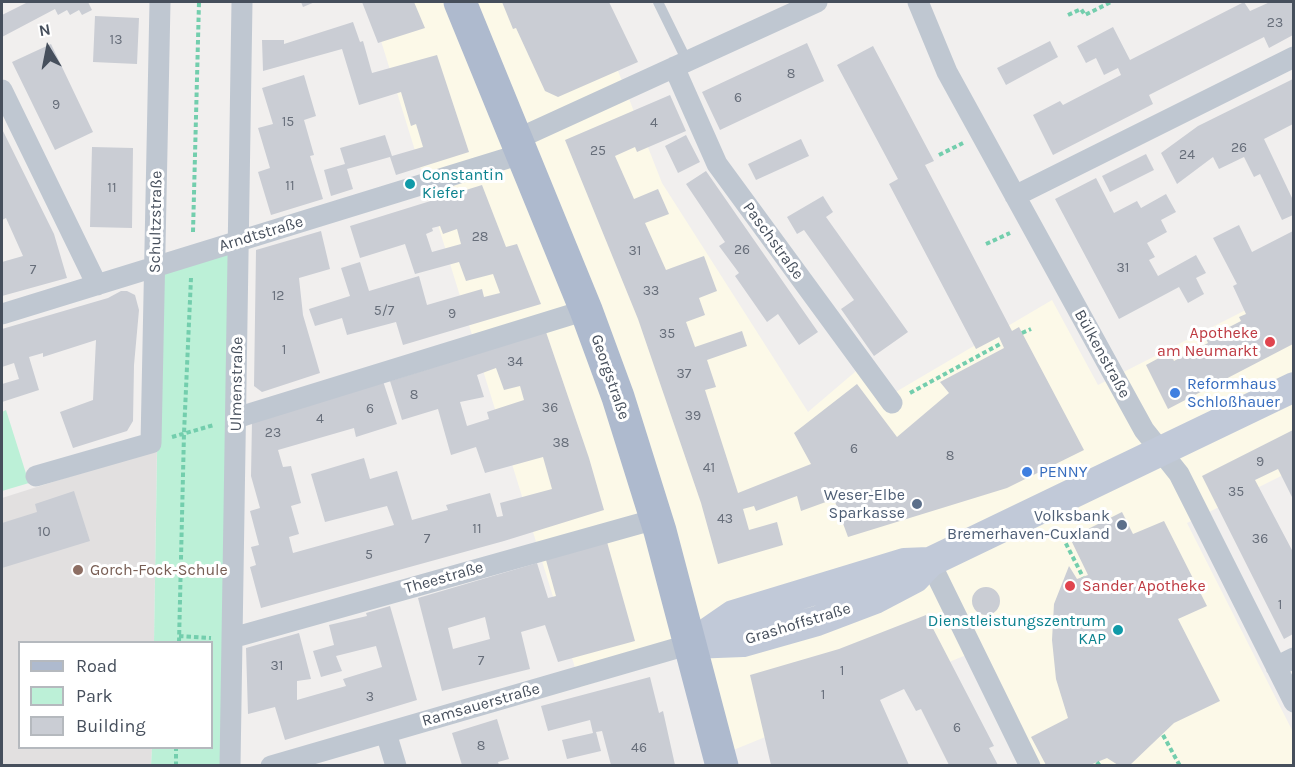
<!DOCTYPE html>
<html>
<head>
<meta charset="utf-8">
<style>
	body { margin:0 }
	#map { position:relative; width:1295px; height:767px; overflow:hidden; background:#f1efee; font-family:Karla,sans-serif }
	canvas { display:block }
	.frame { position:absolute; inset:0; border:3px solid #464f5c; pointer-events:none }
	.legend { position:absolute; left:18px; top:641px; width:195px; height:108px; box-sizing:border-box; background:#fff; border:2px solid #b5b9be; margin:0; padding:8px 10px; list-style:none; font-size:18px; color:#464f5c }
	.legend li { display:flex; align-items:center; gap:12px; height:30px }
	.legend b { width:30px; border:2px solid #b5b9be }
	.north { position:absolute; left:18px; top:18px; width:60px; height:60px; -webkit-text-stroke:4px #fff; paint-order:stroke; rotate:350deg; font-size:16px; font-weight:700; line-height:24px; text-align:center; color:#464f5c }
	.north::after { content:''; display:block; margin:auto; width:21px; height:27px; background:#464f5c; clip-path:polygon(50% 0,100% 100%,50% 72%,0 100%) }
</style>
</head>
<body>
<div id="map">
<canvas width="1295" height="767"></canvas>
<div class="frame"></div>
<ul class="legend">
<li><b style="height:8px;background:#aebace"></b>Road</li>
<li><b style="height:16px;background:#bcf0d7"></b>Park</li>
<li><b style="height:16px;background:#cacdd4"></b>Building</li>
</ul>
<div class="north">N</div>
</div>
<script>
const c = document.querySelector('canvas').getContext('2d');
c.lineJoin = 'round';
function paint(path, color) { c.fillStyle = color; c.fill(path, 'evenodd'); }
const poly = rows => new Path2D(rows.map(r => 'M' + r).join(''));
function stroke(path, color, width, dash) { c.strokeStyle = color; c.lineWidth = width; c.lineCap = dash ? 'butt' : 'round'; c.setLineDash(dash || []); c.stroke(path); }
function label(font, color, halo, rows, align = 'center') {
  c.font = font + ' Karla,sans-serif'; c.lineWidth = 6; c.setLineDash([]); c.textBaseline = 'middle'; c.strokeStyle = halo; c.fillStyle = color; for (const [text, x, y, turn = 0] of rows) {
    c.save(); c.translate(x, y); c.rotate((+turn || 0) * Math.PI / 180); c.textAlign = isNaN(turn) ? turn : align; if (halo) c.strokeText(text, 0, 0); c.fillText(text, 0, 0); c.restore();
  }
}
const commercial = poly([
	[369,2,591,2,662,183,808,412,869,360,894,393,1052,300,1098,385,1293,286,1293,470,1187,523,1293,732,1293,765,1038,765,981,649,704,762,681,654,581,687]
]);
const education = poly([
	[157,449,154,642,20,642,20,748,152,748,151,765,2,765,2,498]
]);
const green = poly([
	[233,249,221,765,151,766,152,748,212,748,212,642,154,642,160,274],
	[6,410,29,483,2,491,2,412]
]);
const building = poly([
	[28,2,88,2,92,10,82,15,79,10,70,15,67,10,58,15,55,9,2,37,2,15],
	[301,2,315,2,303,7],
	[362,2,414,2,425,28,378,43],
	[502,2,609,2,638,62,558,97,545,91,516,28,513,29],
	[1244,2,1250,11,1270,2,1293,2,1293,35,1269,48,1264,37,1149,95,1153,104,1053,155,1033,115,1060,101,1063,105,1121,75,1118,68,1104,75,1096,58,1086,63,1077,46,1113,27,1130,60],
	[95,16,139,18,137,64,93,62],
	[353,22,360,42,363,41,372,73,437,55,469,152,396,175,390,157,347,169,353,189,331,196,324,170,345,164,340,148,385,135,392,156,423,147,416,124,411,126,401,92,359,105,342,49,263,71,262,40,284,40,284,44],
	[1050,41,1058,57,1006,85,997,68],
	[807,43,824,81,720,130,702,92],
	[51,44,93,132,55,150,12,62],
	[873,46,934,161,925,165,943,199,1012,331,1019,327,1084,450,1007,488,848,537,834,499,801,511,797,496,756,511,754,506,743,509,749,530,777,522,783,545,718,564,701,503,638,319,565,140,670,95,686,131,637,152,635,147,615,156,634,199,658,189,669,214,645,223,666,270,704,256,717,291,699,298,705,315,686,322,695,347,742,331,747,346,707,360,716,387,705,390,738,493,811,464,794,433,857,384,897,437,949,393,940,382,1004,348,999,337,976,349,889,184,898,179,837,65],
	[304,75,316,116,304,120,314,155,310,156,323,199,271,215,258,172,270,168,258,128,273,124,262,88],
	[1293,79,1293,124,1264,139,1293,200,1293,215,1282,220,1260,174,1254,177,1244,157,1219,169,1213,157,1177,184,1161,153,1198,126],
	[2,129,54,234,67,278,2,296,2,262,23,256,6,218,2,220],
	[686,135,700,162,678,173,665,146],
	[801,139,809,156,756,180,748,164],
	[92,147,133,148,132,228,90,227],
	[1146,154,1154,170,1110,192,1102,176],
	[706,171,818,332,799,345,778,314,767,322,735,276,739,273,719,246,725,242,686,184],
	[1096,178,1114,213,1137,201,1141,208,1166,194,1176,212,1161,220,1167,232,1147,243,1155,257,1149,260,1158,276,1196,255,1206,273,1196,278,1204,294,1188,303,1179,287,1119,319,1055,199],
	[482,185,506,247,517,244,541,304,403,345,396,322,347,335,342,318,315,326,309,309,350,296,341,268,360,262,369,291,419,276,427,305,482,289,484,297,500,293,493,274,466,281,459,262,415,274,405,244,360,258,350,226],
	[440,226,443,234,457,229,461,244,432,252,426,234,433,231,432,228],
	[823,196,833,212,826,217,908,332,874,356,841,309,854,300,804,230,797,234,787,217],
	[1239,225,1252,252,1293,231,1293,344,1168,409,1146,365,1170,352,1174,361,1208,343,1206,339,1241,321,1239,317,1246,314,1233,286,1237,284,1213,238],
	[321,231,330,269,299,278,303,315,320,373,262,392,254,386,256,250],
	[121,291,127,291,135,295,139,310,134,365,133,421,127,431,73,448,60,412,93,400,96,340,43,357,43,353,29,357,39,390,2,402,2,384,19,379,14,363,2,367,2,329,108,298],
	[546,332,589,458,604,510,504,541,261,608,250,567,256,565,251,547,259,545,250,511,260,508,251,476,252,421,383,381,397,424,356,437,354,428,278,450,283,467,291,466,301,503,291,506,299,534,289,537,293,553,394,525,387,506,325,522,311,474,364,458,370,479,397,471,412,520,448,510,446,505,490,493,497,517,503,516,500,503,552,489,543,457,485,473,476,447,451,455,438,409,402,420,390,381],
	[496,368,504,390,520,386,524,400,487,412,489,419,467,426,460,402,484,397,477,375],
	[1293,430,1293,499,1278,469,1255,480,1293,552,1293,634,1284,639,1202,476],
	[74,491,90,541,2,568,2,523,37,512,35,504],
	[1122,512,1133,534,1164,521,1207,606,1178,619,1220,701,1174,723,1130,765,1118,765,1107,758,1090,765,1046,765,1031,737,1068,718,1056,679,1052,640,1054,604,1069,566,1077,579,1088,575,1070,538],
	[607,542,635,641,558,662,545,625,521,632,530,669,442,691,418,598,537,563,548,598,556,596,546,560],
	[485,617,490,639,453,649,448,628],
	'972 601a14 14 0 1 1 28 0a14 14 0 1 1-28 0Z',
	[390,606,417,700,285,740,275,707,248,714,246,648,299,633,311,679,297,681,297,700,346,686,343,679,382,667,376,646,336,656,342,671,321,677,313,651,334,645,329,625,367,616,366,613],
	[926,615,994,746,989,748,998,765,949,765,921,709,916,711,904,689,880,700,909,765,771,765,750,675,839,649],
	[650,677,659,713,663,711,675,765,611,765,602,731,596,732,601,751,567,759,562,740,593,733,590,720,548,731,541,706],
	[497,719,509,759,498,762,499,765,462,765,452,733]
]);
const path = poly([
	[1068,15,1081,9,1085,15,1111,2],
	[939,155,963,143],
	[193,232,199,2],
	[986,244,1010,233],
	[1022,333,1031,329],
	[910,393,1002,343],
	[172,437,214,425],
	[1059,530,1083,577],
	[179,636,211,638],
	[179,642,184,433,191,278],
	[1163,735,1180,766],
	[1097,762,1100,766],
	[176,766,176,748]
]);
const lane = poly([
	[658,2,687,61]
]);
const street = poly([
	[918,2,947,72,1144,430,1179,474,1294,702],
	[674,67,717,164,892,403],
	[2,90,97,285],
	[515,140,817,2],
	[1015,196,1294,57],
	[2,314,521,154],
	[236,418,586,310],
	[36,476,151,443,160,2],
	[930,562,1030,766],
	[232,638,656,519],
	[1276,667,1294,658],
	[386,733,396,766],
	[230,766,242,2],
	[271,766,691,644]
]);
const secondary = poly([
	[691,644,743,642,817,621,875,599,915,578,930,562,1294,387],
	[691,644,733,615,904,563,929,562]
]);
const primary = poly([
	[460,2,586,310,618,397,660,531,722,766]
]);
const markers = [
	[410,184,6,"#0f9aa8"],
	[1270,342,6,"#e0444e"],
	[1175,393,6,"#3f7fe0"],
	[1027,472,6,"#3f7fe0"],
	[917,504,6,"#5c6f8a"],
	[1122,525,6,"#5c6f8a"],
	[78,570,6,"#8d6e63"],
	[1070,586,6,"#e0444e"],
	[1118,630,6,"#0f9aa8"]
];
const numberNames = [
	["23",1275,23],
	["13",116,40],
	["8",791,74],
	["6",738,98],
	["9",56,105],
	["15",288,122],
	["4",654,123],
	["26",1239,148],
	["25",598,151],
	["24",1187,155],
	["11",290,186],
	["11",112,188],
	["28",480,237],
	["26",742,250],
	["31",635,251],
	["31",1123,268],
	["7",33,270],
	["33",651,291],
	["12",278,296],
	["5/7",384,311],
	["9",452,314],
	["35",667,334],
	["1",284,350],
	["34",515,362],
	["37",684,374],
	["8",414,395],
	["36",550,408],
	["6",370,409],
	["39",693,416],
	["4",320,419],
	["23",273,433],
	["38",561,443],
	["6",854,449],
	["8",950,456],
	["9",1260,462],
	["41",709,468],
	["35",1236,492],
	["43",725,519],
	["11",477,529],
	["10",44,532],
	["7",427,539],
	["36",1260,539],
	["5",369,555],
	["1",1280,605],
	["7",481,661],
	["31",277,666],
	["1",842,671],
	["1",823,695],
	["3",370,697],
	["6",957,728],
	["8",481,746],
	["46",639,748]
];
const cultureNames = [
	["Constantin",422,175],
	["Kiefer",422,193],
	["Dienstleistungszentrum",1106,621,"right"],
	["KAP",1106,639,"right"]
];
const streetNames = [
	["Schultzstraße",156,222,-89],
	["Arndtstraße",261,234,-17],
	["Paschstraße",773,241,54],
	["Bülkenstraße",1102,354,61],
	["Georgstraße",610,377,71],
	["Ulmenstraße",237,384,-89],
	["Theestraße",444,578,-16],
	["Grashoffstraße",798,624,-17],
	["Ramsauerstraße",481,705,-16]
];
const healthNames = [
	["Apotheke",1258,333],
	["am Neumarkt",1258,351],
	["Sander Apotheke",1082,586,"left"]
];
const shopNames = [
	["Reformhaus",1187,384],
	["Schloßhauer",1187,402],
	["PENNY",1039,472]
];
const serviceNames = [
	["Weser-Elbe",905,495],
	["Sparkasse",905,513],
	["Volksbank",1110,516],
	["Bremerhaven-Cuxland",1110,534]
];
const educationNames = [
	["Gorch-Fock-Schule",90,570]
];
paint(commercial, '#fcf9e8');
paint(education, '#e2e0e0');
paint(green, '#bcf0d7');
paint(building, '#cacdd4');
stroke(path, '#73cead', 4, [4.5, 3]);
stroke(lane, '#bfc7d1', 10);
stroke(street, '#bfc7d1', 21);
stroke(secondary, '#c1c9d8', 30);
stroke(primary, '#aebace', 33);
for (const [x, y, r, color] of markers) { const dot = new Path2D(); dot.arc(x, y, r, 0, 2 * Math.PI); c.fillStyle = color; c.fill(dot); stroke(dot, '#fff', 2); }
label('14px', '#676e7a', null, numberNames);
label('16px', '#0d838f', '#fff', cultureNames, 'left');
label('16px', '#464f5c', '#fff', streetNames);
label('16px', '#be3a42', '#fff', healthNames, 'right');
label('16px', '#366cbe', '#fff', shopNames, 'left');
label('16px', '#4e5e75', '#fff', serviceNames, 'right');
label('16px', '#785e54', '#fff', educationNames, 'left');
</script>
</body>
</html>
